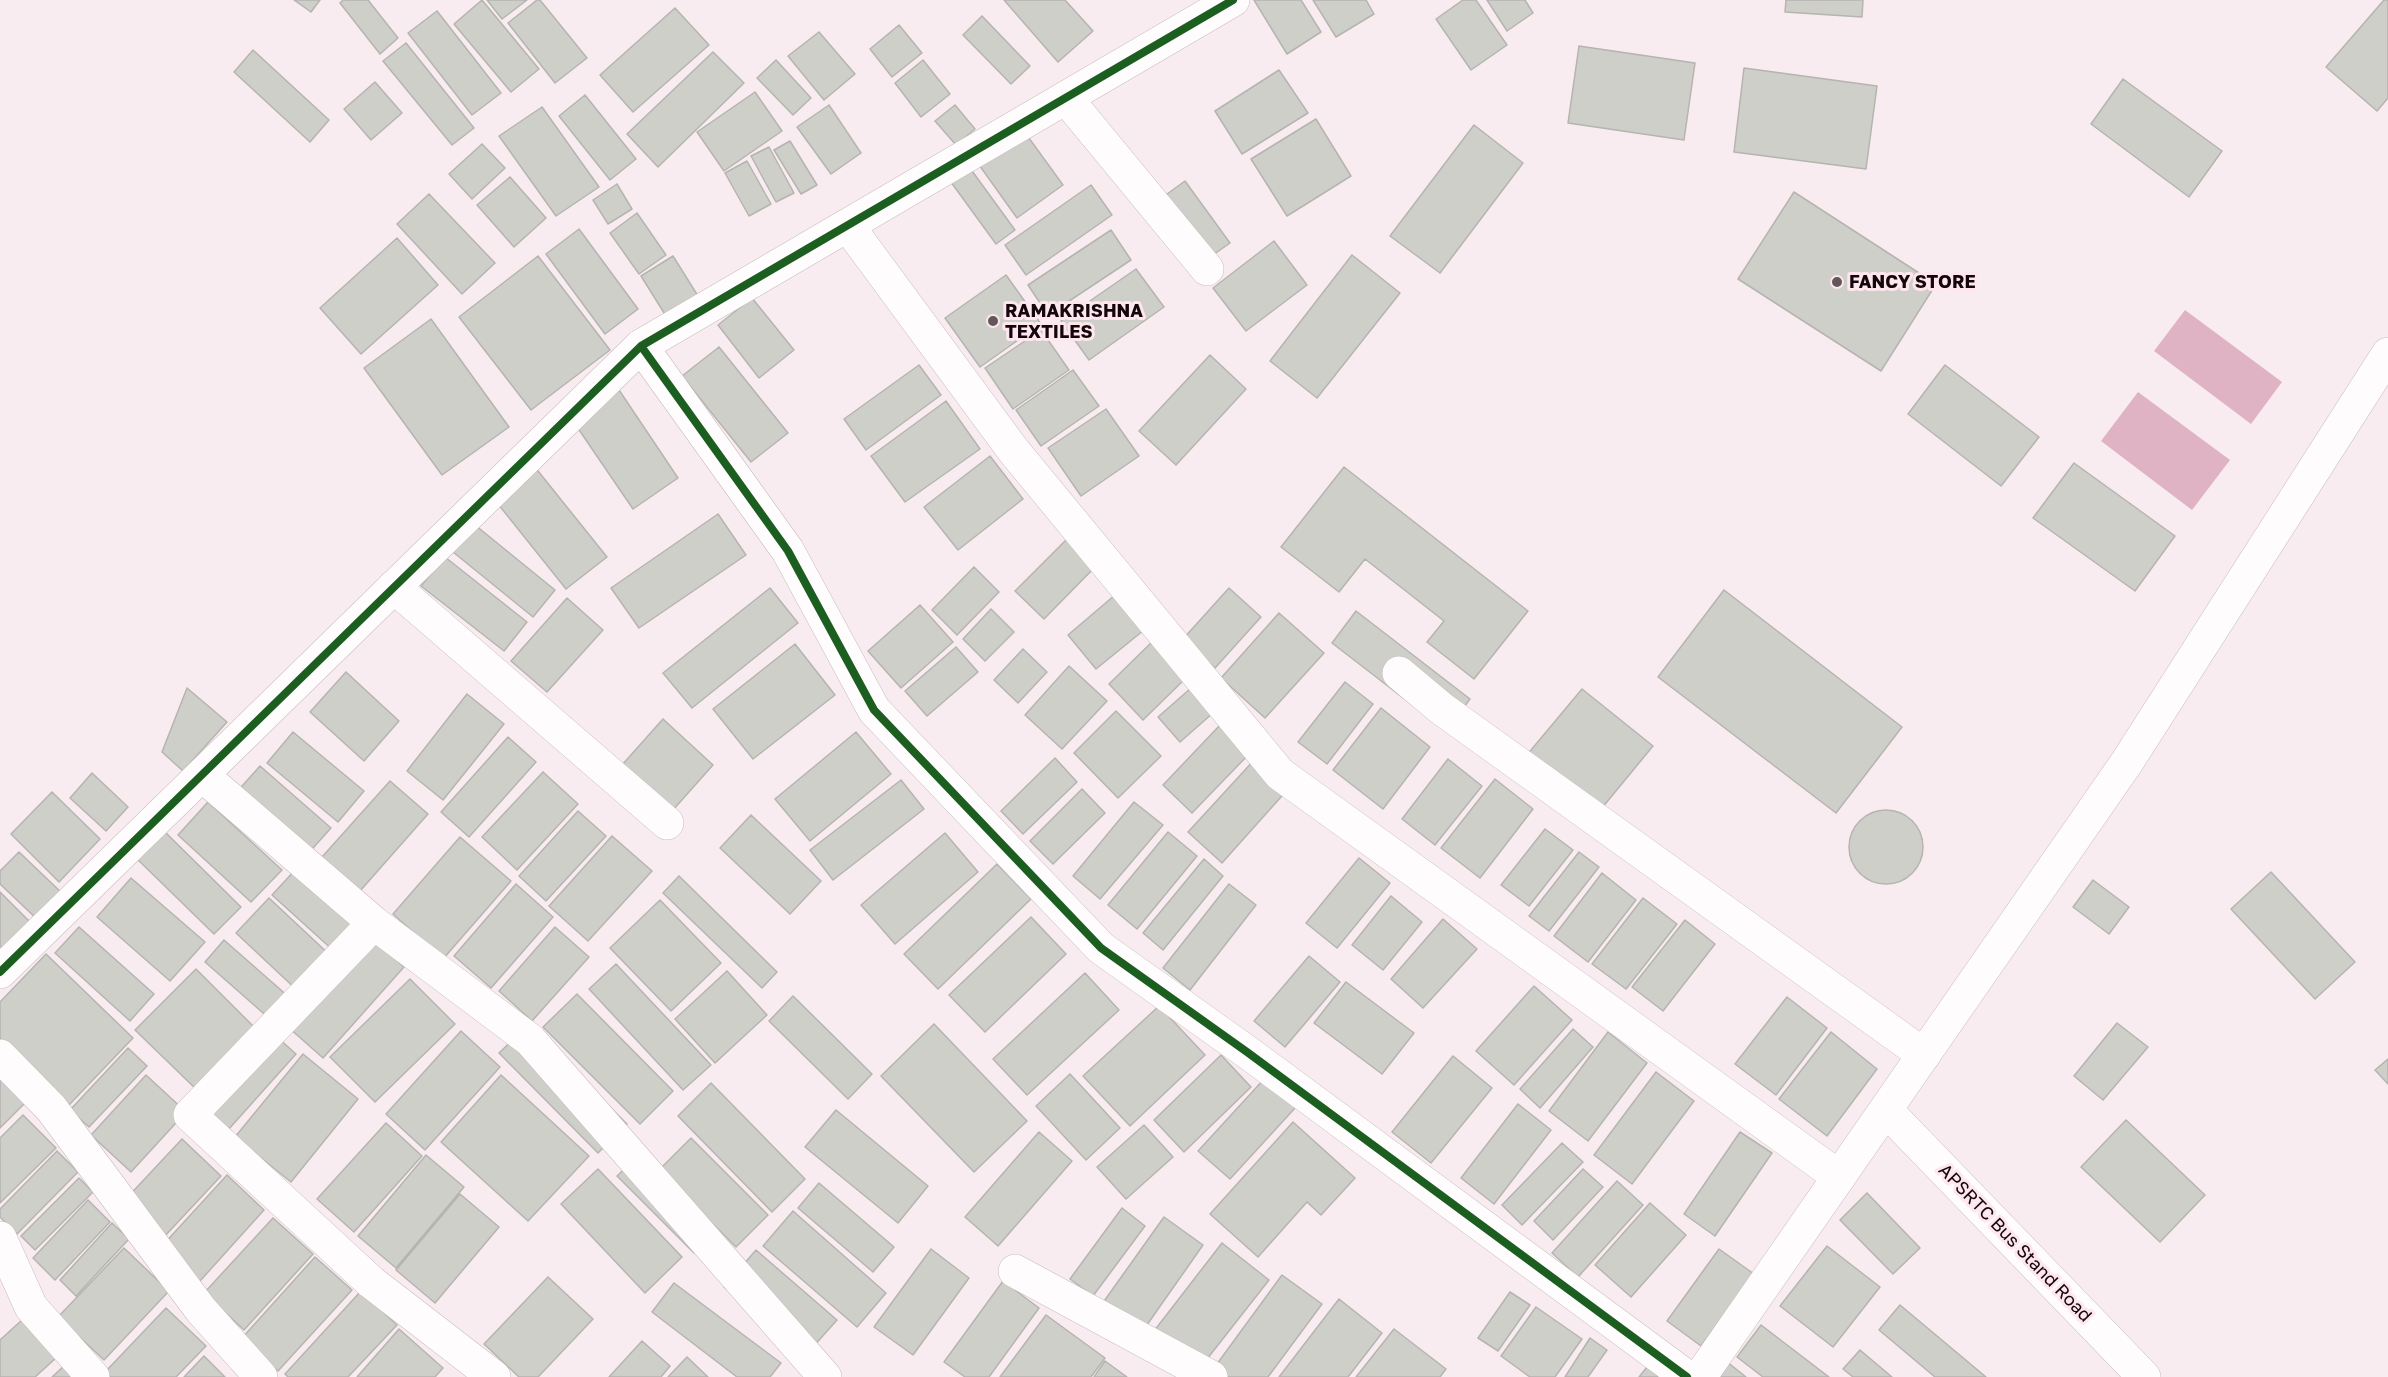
<!DOCTYPE html>
<html>
<head>
<meta charset="utf-8">
<style>
	body { margin:0 }
	canvas { display:block; background:#f8ecf0 }
</style>
</head>
<body>
<canvas width="2388" height="1377"></canvas>
<script>
const c = document.querySelector('canvas').getContext('2d');
c.lineJoin = 'round';
function paint(path, color) { c.fillStyle = color; c.fill(path, 'evenodd'); }
const poly = rows => new Path2D(rows.map(r => 'M' + r).join(''));
function stroke(path, color, width, dash) { c.strokeStyle = color; c.lineWidth = width; c.lineCap = dash ? 'butt' : 'round'; c.setLineDash(dash || []); c.stroke(path); }
function label(font, color, halo, rows, align = 'center') {
  c.font = font + ' "Golos Text",sans-serif'; c.lineWidth = 6; c.setLineDash([]); c.textBaseline = 'middle'; c.strokeStyle = halo; c.fillStyle = color; for (const [text, x, y, turn = 0] of rows) {
    c.save(); c.translate(x, y); c.rotate((+turn || 0) * Math.PI / 180); c.textAlign = isNaN(turn) ? turn : align; if (halo) c.strokeText(text, 0, 0); c.fillText(text, 0, 0); c.restore();
  }
}
const water = poly([
	[2185,310,2282,382,2251,424,2154,351],
	[2138,392,2230,460,2192,510,2101,441]
]);
const building = poly([
	[294,0,320,0,311,12,294,0],
	[343,0,368,0,398,38,380,54,340,3,343,0],
	[482,0,539,69,511,92,454,24,482,0],
	[487,0,527,0,502,19,487,0],
	[537,0,540,0,587,58,555,83,508,23,537,0],
	[1004,0,1065,0,1093,31,1058,62,1004,0],
	[1254,0,1301,0,1321,32,1287,54,1254,0],
	[1313,0,1366,0,1374,14,1336,37,1313,0],
	[1463,0,1476,0,1507,45,1471,70,1436,19,1463,0],
	[1487,0,1525,0,1533,13,1507,31,1487,0],
	[1786,0,1863,0,1862,17,1785,12,1786,0],
	[2384,0,2388,0,2388,98,2377,111,2326,67,2384,0],
	[675,8,709,45,633,112,600,75,675,8],
	[437,11,501,93,472,115,408,33,437,11],
	[982,16,1030,66,1011,84,963,35,982,16],
	[899,25,922,53,892,77,870,49,899,25],
	[819,32,855,74,824,100,788,56,819,32],
	[406,43,474,128,452,145,383,61,406,43],
	[1579,46,1695,63,1684,140,1568,123,1579,46],
	[253,50,329,120,310,142,234,72,253,50],
	[713,52,744,83,658,167,627,134,713,52],
	[776,60,811,98,793,115,757,78,776,60],
	[923,60,950,94,921,117,895,83,923,60],
	[1744,68,1877,86,1866,169,1734,152,1744,68],
	[1279,70,1308,113,1242,154,1215,111,1279,70],
	[2123,79,2222,151,2189,197,2091,124,2123,79],
	[375,82,402,113,371,140,344,109,375,82],
	[755,92,782,131,724,171,697,132,755,92],
	[585,95,636,159,610,180,559,116,585,95],
	[829,105,861,153,831,174,797,127,829,105],
	[955,105,975,129,956,145,935,121,955,105],
	[542,107,599,187,556,216,499,136,542,107],
	[1013,116,1063,185,1017,218,967,148,1013,116],
	[1316,119,1351,176,1287,216,1251,159,1316,119],
	[1474,125,1523,163,1440,273,1390,236,1474,125],
	[790,141,817,185,801,194,774,150,790,141],
	[482,144,505,168,472,199,449,174,482,144],
	[769,147,794,193,776,202,751,156,769,147],
	[959,153,1015,230,996,244,940,167,959,153],
	[747,161,771,204,749,216,725,173,747,161],
	[510,177,546,218,514,247,477,205,510,177],
	[1185,181,1230,243,1189,272,1145,210,1185,181],
	[617,184,632,209,608,224,593,200,617,184],
	[1091,185,1112,215,1026,275,1005,245,1091,185],
	[1794,192,1936,284,1881,371,1738,279,1794,192],
	[429,194,495,263,462,294,397,224,429,194],
	[637,213,666,255,639,274,610,233,637,213],
	[579,229,638,309,605,334,546,254,579,229],
	[1111,230,1131,260,1048,315,1028,285,1111,230],
	[397,238,438,285,361,354,320,308,397,238],
	[1274,241,1307,285,1246,331,1213,288,1274,241],
	[1352,255,1400,293,1317,398,1270,361,1352,255],
	[538,256,610,350,531,410,459,317,538,256],
	[673,256,698,296,666,316,641,276,673,256],
	[1136,269,1164,307,1089,360,1061,321,1136,269],
	[1006,275,1041,324,980,367,945,318,1006,275],
	[752,298,794,350,759,378,718,325,752,298],
	[431,319,509,427,442,475,364,368,431,319],
	[1041,330,1069,370,1013,409,985,368,1041,330],
	[719,347,788,433,751,462,682,376,719,347],
	[1210,355,1246,389,1176,465,1139,431,1210,355],
	[919,365,941,395,866,450,844,419,919,365],
	[1945,365,2039,437,2001,486,1908,414,1945,365],
	[1073,370,1099,406,1041,446,1016,410,1073,370],
	[619,390,678,478,633,509,573,421,619,390],
	[946,401,980,449,905,502,871,456,946,401],
	[1106,409,1139,456,1081,496,1048,448,1106,409],
	[990,456,1023,499,958,550,924,507,990,456],
	[530,461,607,557,566,589,490,494,530,461],
	[2074,463,2175,536,2135,591,2033,518,2074,463],
	[1344,467,1528,611,1474,679,1427,642,1444,621,1365,559,1339,592,1281,547,1344,467],
	[718,514,746,555,639,628,611,588,718,514],
	[475,525,555,590,533,617,453,552,475,525],
	[1069,537,1097,565,1044,619,1015,591,1069,537],
	[445,557,527,622,504,651,421,586,445,557],
	[974,567,999,592,957,635,932,610,974,567],
	[770,588,798,623,692,708,663,673,770,588],
	[1229,588,1261,617,1215,668,1183,639,1229,588],
	[1724,590,1902,727,1836,813,1658,677,1724,590],
	[1115,595,1144,630,1096,669,1068,635,1115,595],
	[567,598,603,630,547,692,511,661,567,598],
	[920,605,953,642,901,688,868,651,920,605],
	[991,609,1014,632,985,661,963,639,991,609],
	[1356,611,1470,699,1446,731,1332,643,1356,611],
	[1279,613,1324,653,1265,718,1221,678,1279,613],
	[1154,640,1188,676,1143,720,1109,684,1154,640],
	[795,644,835,695,753,759,713,709,795,644],
	[956,647,978,672,927,716,905,691,956,647],
	[1023,649,1047,672,1018,703,994,680,1023,649],
	[1069,666,1107,701,1062,749,1025,715,1069,666],
	[346,672,399,721,364,761,310,712,346,672],
	[1345,682,1373,704,1327,764,1298,742,1345,682],
	[187,688,227,722,183,771,162,752,187,688],
	[1191,688,1213,713,1180,742,1158,717,1191,688],
	[1582,689,1653,746,1597,814,1526,756,1582,689],
	[467,694,504,724,443,800,407,771,467,694],
	[1381,708,1430,747,1383,809,1333,770,1381,708],
	[1116,711,1161,756,1118,798,1074,753,1116,711],
	[663,719,713,765,656,829,605,784,663,719],
	[1221,724,1250,753,1192,813,1163,785,1221,724],
	[293,732,364,791,338,822,267,763,293,732],
	[856,732,891,774,810,841,775,799,856,732],
	[508,737,536,762,469,837,441,812,508,737],
	[1055,758,1077,782,1023,834,1001,811,1055,758],
	[1256,758,1289,788,1222,863,1188,832,1256,758],
	[1448,759,1482,786,1435,845,1402,819,1448,759],
	[260,766,331,828,305,857,234,795,260,766],
	[543,772,578,804,517,870,482,837,543,772],
	[92,773,128,807,106,831,70,798,92,773],
	[1495,779,1533,809,1480,878,1441,848,1495,779],
	[901,780,924,809,833,880,810,850,901,780],
	[390,781,428,814,360,891,322,857,390,781],
	[1082,789,1105,813,1053,864,1030,841,1082,789],
	[52,792,100,839,59,882,11,834,52,792],
	[208,802,282,870,251,902,178,835,208,802],
	[1134,802,1163,825,1100,899,1073,876,1134,802],
	'1849 847a37 37 0 1 1 74 0a37 37 0 1 1-74 0Z',
	[578,811,606,836,546,901,519,876,578,811],
	[751,815,821,881,790,914,720,848,751,815],
	[161,828,241,907,214,934,134,856,161,828],
	[1545,829,1573,850,1529,906,1501,885,1545,829],
	[1168,832,1197,856,1137,929,1108,905,1168,832],
	[945,833,978,872,895,944,861,905,945,833],
	[612,836,652,871,588,941,549,906,612,836],
	[460,837,511,881,443,959,393,914,460,837],
	[19,852,64,895,39,921,0,884,0,871,19,852],
	[1579,852,1599,867,1549,931,1529,916,1579,852],
	[1359,858,1390,883,1337,948,1306,923,1359,858],
	[1204,859,1223,876,1163,950,1143,933,1204,859],
	[997,864,1031,899,938,989,904,954,997,864],
	[296,869,359,927,335,952,272,895,296,869],
	[2271,872,2355,962,2315,999,2231,909,2271,872],
	[1602,873,1636,900,1588,962,1554,936,1602,873],
	[679,876,777,972,762,988,663,893,679,876],
	[131,878,205,942,170,981,97,917,131,878],
	[2093,880,2129,907,2109,934,2073,907,2093,880],
	[516,884,553,917,491,988,454,956,516,884],
	[1229,884,1256,905,1190,990,1163,968,1229,884],
	[0,892,35,927,8,954,0,946,0,892],
	[1391,896,1422,922,1383,970,1352,945,1391,896],
	[269,898,332,957,299,992,236,933,269,898],
	[1643,898,1677,924,1626,989,1592,964,1643,898],
	[660,900,721,963,671,1011,610,948,660,900],
	[1031,917,1066,954,985,1032,949,995,1031,917],
	[1443,919,1477,949,1423,1008,1391,979,1443,919],
	[1685,920,1715,944,1663,1011,1632,987,1685,920],
	[79,927,154,994,130,1021,55,953,79,927],
	[555,927,589,957,532,1021,499,991,555,927],
	[370,936,404,967,323,1058,288,1027,370,936],
	[224,940,290,998,271,1020,205,962,224,940],
	[46,954,133,1038,69,1105,0,1038,0,1002,46,954],
	[1309,956,1340,982,1285,1047,1254,1021,1309,956],
	[616,964,711,1065,683,1090,589,989,616,964],
	[196,969,258,1031,198,1091,135,1030,196,969],
	[727,971,767,1015,715,1063,675,1019,727,971],
	[1085,973,1119,1010,1027,1095,993,1059,1085,973],
	[410,979,455,1024,375,1102,330,1057,410,979],
	[1346,982,1414,1033,1382,1074,1314,1023,1346,982],
	[1534,986,1572,1020,1514,1085,1476,1051,1534,986],
	[577,994,673,1091,640,1124,543,1027,577,994],
	[793,996,872,1074,848,1099,769,1021,793,996],
	[1787,997,1827,1028,1776,1095,1735,1064,1787,997],
	[1159,1006,1205,1055,1130,1126,1083,1076,1159,1006],
	[2117,1023,2148,1047,2103,1100,2074,1076,2117,1023],
	[934,1024,1027,1121,974,1172,881,1076,934,1024],
	[528,1025,627,1124,598,1153,499,1053,528,1025],
	[1573,1029,1593,1047,1540,1108,1520,1089,1573,1029],
	[461,1031,500,1067,425,1150,386,1114,461,1031],
	[1608,1032,1647,1063,1588,1141,1549,1111,1608,1032],
	[1831,1032,1877,1069,1827,1136,1779,1099,1831,1032],
	[276,1036,296,1054,228,1130,208,1113,276,1036],
	[128,1048,147,1066,89,1127,70,1110,128,1048],
	[303,1054,358,1099,291,1182,235,1137,303,1054],
	[1221,1055,1251,1087,1184,1152,1154,1120,1221,1055],
	[1453,1056,1492,1088,1431,1163,1392,1132,1453,1056],
	[2388,1059,2388,1084,2375,1070,2388,1059],
	[1656,1072,1694,1101,1632,1184,1594,1155,1656,1072],
	[1070,1074,1120,1128,1086,1160,1036,1106,1070,1074],
	[146,1075,186,1112,131,1172,91,1135,146,1075],
	[501,1075,589,1156,528,1221,441,1142,501,1075],
	[0,1077,25,1103,0,1128,0,1077],
	[1265,1078,1296,1107,1230,1179,1198,1151,1265,1078],
	[711,1083,805,1179,772,1212,678,1116,711,1083],
	[1518,1104,1551,1130,1494,1204,1461,1178,1518,1104],
	[836,1110,928,1186,898,1223,805,1147,836,1110],
	[23,1115,56,1148,0,1203,0,1138,23,1115],
	[2126,1120,2205,1195,2160,1242,2081,1167,2126,1120],
	[1293,1122,1355,1178,1321,1215,1307,1202,1258,1257,1210,1214,1293,1122],
	[386,1123,422,1156,354,1232,317,1199,386,1123],
	[1144,1125,1173,1157,1126,1199,1097,1167,1144,1125],
	[1039,1132,1072,1161,998,1246,965,1217,1039,1132],
	[1740,1132,1772,1153,1715,1236,1684,1214,1740,1132],
	[691,1138,768,1215,736,1247,659,1170,691,1138],
	[182,1139,221,1176,163,1238,124,1201,182,1139],
	[1562,1143,1583,1162,1522,1225,1502,1205,1562,1143],
	[57,1151,78,1172,17,1234,0,1217,0,1209,57,1151],
	[426,1155,464,1187,396,1268,358,1236,426,1155],
	[636,1158,713,1234,694,1253,617,1176,636,1158],
	[598,1169,682,1257,645,1293,561,1204,598,1169],
	[1583,1169,1603,1187,1553,1240,1534,1221,1583,1169],
	[227,1175,264,1210,200,1281,162,1246,227,1175],
	[79,1178,93,1192,35,1250,21,1236,79,1178],
	[1617,1181,1643,1205,1578,1277,1552,1253,1617,1181],
	[819,1183,894,1247,873,1272,798,1208,819,1183],
	[1867,1193,1920,1248,1893,1274,1840,1220,1867,1193],
	[460,1194,499,1227,435,1303,396,1270,460,1194],
	[88,1200,110,1222,55,1280,33,1258,88,1200],
	[1650,1203,1686,1235,1631,1297,1595,1265,1650,1203],
	[1122,1208,1145,1226,1093,1296,1070,1279,1122,1208],
	[793,1211,886,1293,857,1327,763,1246,793,1211],
	[1164,1217,1203,1245,1142,1332,1102,1304,1164,1217],
	[273,1218,313,1254,244,1330,204,1293,273,1218],
	[112,1223,129,1239,76,1296,60,1280,112,1223],
	[1222,1243,1269,1280,1200,1368,1154,1331,1222,1243],
	[1827,1246,1880,1287,1833,1347,1780,1306,1827,1246],
	[124,1248,169,1291,104,1360,58,1317,124,1248],
	[931,1249,969,1278,913,1355,874,1327,931,1249],
	[1719,1249,1754,1274,1701,1346,1667,1321,1719,1249],
	[756,1250,837,1320,804,1357,724,1287,756,1250],
	[315,1257,352,1290,278,1371,242,1338,315,1257],
	[1282,1275,1322,1304,1268,1377,1226,1377,1214,1368,1282,1275],
	[548,1277,593,1319,538,1377,519,1377,484,1344,548,1277],
	[1003,1281,1039,1308,989,1377,965,1377,944,1362,1003,1281],
	[674,1283,781,1363,770,1377,737,1377,652,1312,674,1283],
	[361,1291,397,1325,348,1377,288,1377,285,1374,361,1291],
	[1510,1292,1530,1305,1498,1351,1478,1338,1510,1292],
	[1339,1299,1382,1333,1348,1377,1279,1377,1339,1299],
	[1900,1305,1986,1377,1935,1377,1879,1330,1900,1305],
	[1536,1307,1582,1339,1555,1377,1530,1377,1501,1356,1536,1307],
	[166,1308,206,1346,176,1377,111,1377,105,1372,166,1308],
	[1046,1315,1105,1358,1091,1377,1000,1377,1046,1315],
	[22,1320,56,1358,35,1377,0,1377,0,1340,22,1320],
	[1761,1325,1829,1377,1763,1377,1737,1357,1761,1325],
	[399,1329,443,1368,435,1377,357,1377,399,1329],
	[1394,1329,1446,1369,1440,1377,1356,1377,1394,1329],
	[1590,1338,1607,1350,1588,1377,1565,1377,1590,1338],
	[642,1341,670,1366,661,1377,609,1377,642,1341],
	[1860,1350,1892,1377,1853,1377,1843,1369,1860,1350],
	[204,1356,225,1377,184,1377,204,1356],
	[687,1357,708,1377,668,1377,687,1357],
	[1105,1361,1127,1377,1094,1377,1105,1361],
	[1726,1361,1746,1377,1713,1377,1726,1361],
	[65,1365,75,1377,52,1377,65,1365],
	[1647,1367,1659,1377,1639,1377,1647,1367]
]);
const street = poly([
	[1066,98,1207,269],
	[848,226,1013,450,1280,774,1839,1177],
	[641,346,788,551,874,710,1101,948,1247,1052,1687,1377],
	[394,587,667,823],
	[1399,673,1442,709,1924,1055],
	[202,775,374,923,190,1115,371,1282,494,1377],
	[374,923,530,1040,825,1377],
	[0,1056,51,1108,201,1310,261,1377],
	[0,1238,31,1307,93,1377],
	[1015,1271,1211,1377]
]);
const secondary = poly([
	[0,972,641,346,1233,0],
	[1886,1110,2144,1377],
	[1700,1377,2127,762,2388,354]
]);
const cycleway = poly([
	[641,346,788,551,874,710,1101,948,1247,1052,1687,1377],
	[0,972,641,346,1233,0]
]);
const markers = [
	[1837,282,6,"#63575c"],
	[993,321,6,"#63575c"]
];
const poiNames = [
	["FANCY STORE",1849,282],
	["RAMAKRISHNA",1005,311],
	["TEXTILES",1005,332]
];
const streetNames = [
	["APSRTC Bus Stand Road",2015,1243,46]
];
paint(water, '#dfb3c3');
paint(building, '#cecfc8');
stroke(building, '#b6b4b1', 1.5);
stroke(street, '#c8bcc0', 34);
stroke(secondary, '#c8bcc0', 34);
stroke(street, '#fefcfd', 33);
stroke(secondary, '#fefcfd', 33);
stroke(cycleway, '#1b5e20', 8);
for (const [x, y, r, color] of markers) { const dot = new Path2D(); dot.arc(x, y, r, 0, 2 * Math.PI); c.fillStyle = color; c.fill(dot); stroke(dot, '#fee6ee', 2); }
label('bold 18px', '#13070c', '#fee6ee', poiNames, 'left');
label('18px', '#13070c', '#fee6ee', streetNames);
</script>
</body>
</html>
